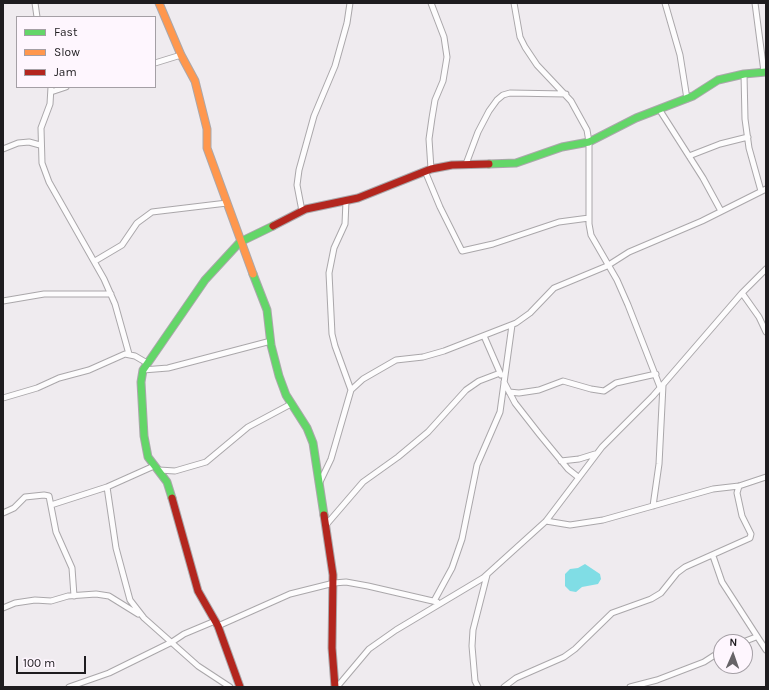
<!DOCTYPE html>
<html>
<head>
<meta charset="utf-8">
<style>
	body { margin:0 }
	#map { position:relative; width:769px; height:690px; overflow:hidden; background:#efebef; font-family:Karla,sans-serif }
	canvas { display:block }
	.frame { position:absolute; inset:0; border:4px solid #1e1c1f; pointer-events:none }
	.legend { position:absolute; left:16px; top:16px; width:140px; height:72px; box-sizing:border-box; background:#fef6fe; border:1px solid #a49fa5; margin:0; padding:5px 7px; list-style:none; font-size:12px; color:#1e1c1f }
	.legend li { display:flex; align-items:center; gap:8px; height:20px }
	.legend b { width:20px; border:1px solid #a49fa5 }
	.north { position:absolute; left:713px; top:634px; width:40px; height:40px; box-sizing:border-box; background:#fef6fe; border:1px solid #a49fa5; border-radius:50%; rotate:2deg; font-size:11px; font-weight:700; line-height:16px; text-align:center; color:#1e1c1f }
	.north::after { content:''; display:block; margin:auto; width:14px; height:18px; background:#676468; clip-path:polygon(50% 0,100% 100%,50% 72%,0 100%) }
	.scale { position:absolute; left:16px; top:656px; width:70px; height:18px; box-sizing:border-box; border:2px solid #1e1c1f; border-top:0; padding-left:5px; font-size:12px; line-height:14px; white-space:nowrap; color:#1e1c1f; -webkit-text-stroke:3px #fef6fe; paint-order:stroke }
</style>
</head>
<body>
<div id="map">
<canvas width="769" height="690"></canvas>
<div class="frame"></div>
<ul class="legend">
<li><b style="height:5px;background:#63d668"></b>Fast</li>
<li><b style="height:5px;background:#ff974d"></b>Slow</li>
<li><b style="height:5px;background:#b3261e"></b>Jam</li>
</ul>
<div class="north">N</div>
<div class="scale">100 m</div>
</div>
<script>
const c = document.querySelector('canvas').getContext('2d');
c.lineJoin = 'round';
function paint(path, color) { c.fillStyle = color; c.fill(path, 'evenodd'); }
const poly = rows => new Path2D(rows.map(r => 'M' + r).join(''));
function stroke(path, color, width, dash) { c.strokeStyle = color; c.lineWidth = width; c.lineCap = dash ? 'butt' : 'round'; c.setLineDash(dash || []); c.stroke(path); }
const water = poly([
	[585,564,600,574,601,579,598,584,582,587,576,592,570,591,565,586,565,574,570,569,578,568]
]);
const street = poly([
	[35,3,37,17],
	[514,3,520,37,525,47,537,65,571,101,587,130,589,142,589,224,591,235,617,280,628,305,660,387],
	[665,3,680,55,687,99],
	[755,3,764,72],
	[155,63,181,55],
	[744,74,745,119,749,148,761,191],
	[51,87,50,104,41,128,42,163,49,182,104,279,115,304,129,354],
	[51,92,66,87],
	[659,109,703,178,721,211],
	[3,149,18,143,29,142,40,145],
	[689,156,720,144,748,137],
	[466,164,478,132,489,111,497,100,503,95,510,93,566,94],
	[431,169,429,139,432,118,435,100,443,81,447,57,444,37,431,3],
	[425,171,440,207,462,251,493,244,559,222,589,218],
	[346,201,345,224,334,248,329,273,332,334,335,346,351,390],
	[302,211,297,185,299,170,314,116,335,66,347,23,350,3],
	[95,261,122,245,137,223,152,212,227,203],
	[742,293,759,317,766,332],
	[3,301,44,294,111,294],
	[484,336,501,375],
	[143,370,168,368,271,341],
	[504,382,515,403,540,435,568,469,578,477],
	[509,392,519,393,539,390,563,381,591,389,604,391,616,383,656,374],
	[3,398,37,388,59,378,89,370,125,354,135,356,147,363],
	[561,461,579,459,595,454],
	[154,466,107,487,116,548,130,600,144,618,198,666,230,687],
	[159,470,175,471,206,462,248,427,291,404],
	[320,482,331,459,351,390,363,379,396,360,423,357,444,351,516,323,530,313,554,288,607,266,629,252,702,221,766,189],
	[51,505,107,487],
	[653,506,659,464,663,385],
	[3,513,14,508,25,497,44,495,49,496,56,532,72,568,74,596],
	[546,521,570,525,603,520,713,489,739,486,766,477],
	[326,525,363,482,398,457,428,432,466,390,479,381,500,373],
	[713,556,722,582,766,650],
	[434,601,452,568,462,539,477,465,500,412,512,325],
	[3,608,15,603,35,600,51,601,68,596,96,594,109,596,138,614],
	[218,626,290,594,334,583,346,582,368,586,437,602],
	[743,642,756,637],
	[69,687,109,673,172,642,184,634,215,621],
	[337,687,369,649,396,630,483,578,546,521,602,447,653,396,742,293,766,269],
	[478,687,475,681,472,646,473,630,487,575],
	[504,687,516,678,564,657,575,649,612,613,651,599,661,593,677,573,685,567,750,538,751,534,742,516,737,493,739,486],
	[630,687,657,680,704,662,721,651]
]);
const fast = poly([
	[489,164,516,163,562,147,589,142,636,118,693,96,718,80,744,74,766,72],
	[253,274,267,310,271,345,279,376,286,395,307,428,313,443,324,515],
	[172,498,167,482,148,457,144,436,141,382,143,370,205,280,240,242,273,226]
]);
const slow = poly([
	[159,3,181,55,195,81,207,129,207,148,253,274]
]);
const jam = poly([
	[273,226,306,209,358,198,431,169,452,165,489,164],
	[172,498,198,591,218,626,240,687],
	[324,515,333,575,332,648,335,687]
]);
paint(water, '#80dde5');
stroke(street, '#aaa7aa', 7);
stroke(fast, '#aaa7aa', 9);
stroke(slow, '#aaa7aa', 9);
stroke(jam, '#aaa7aa', 9);
stroke(street, '#fdfcfd', 5);
stroke(fast, '#63d668', 7);
stroke(slow, '#ff974d', 7);
stroke(jam, '#b3261e', 7);
</script>
</body>
</html>
